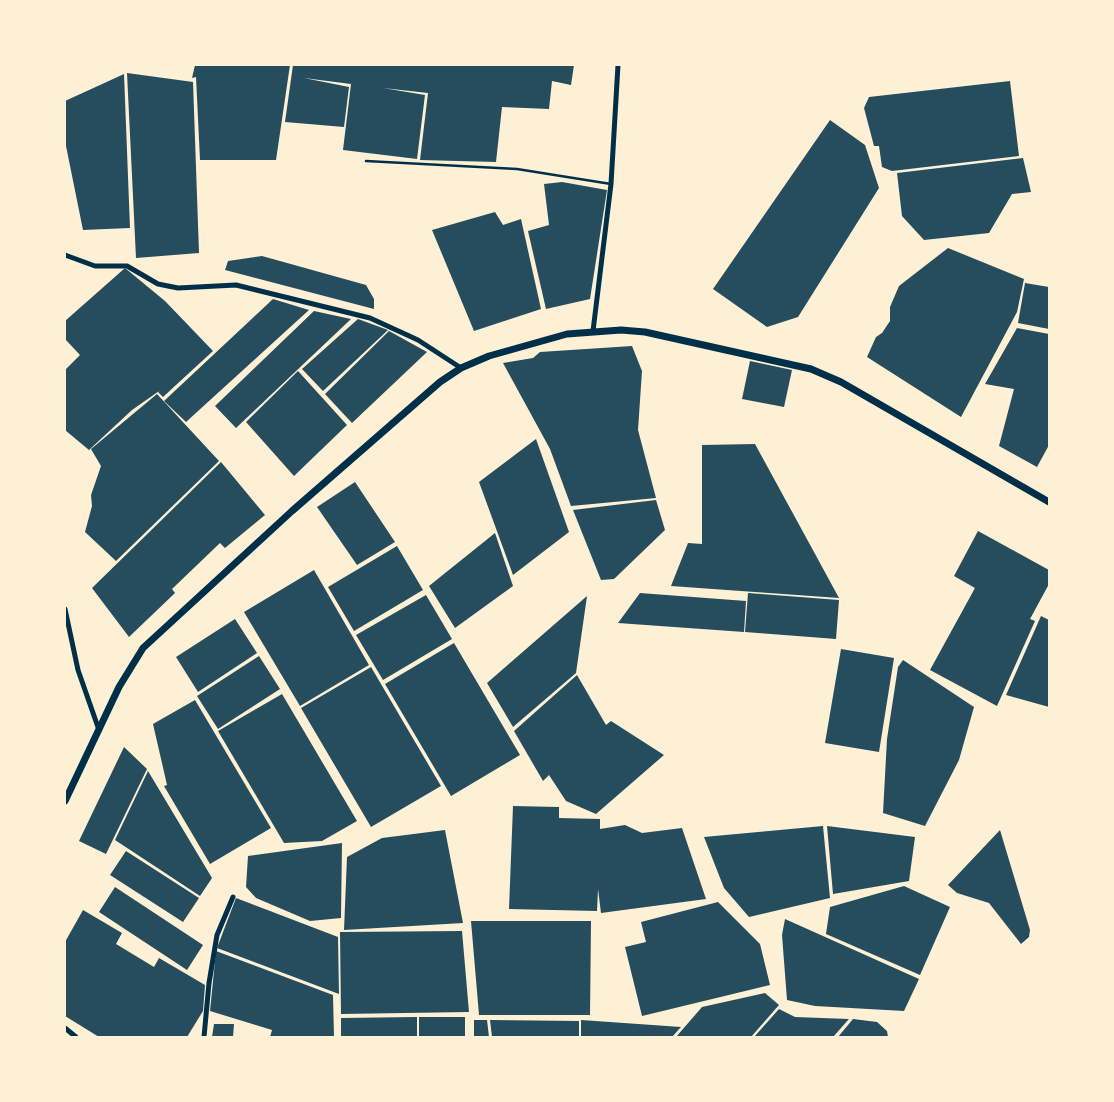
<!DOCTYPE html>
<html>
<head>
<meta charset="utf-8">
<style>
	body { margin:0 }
	#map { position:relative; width:1114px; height:1102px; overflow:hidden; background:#fdf0d5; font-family:Overpass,sans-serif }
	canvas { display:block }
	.frame { position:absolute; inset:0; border:66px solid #fdf0d5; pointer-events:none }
</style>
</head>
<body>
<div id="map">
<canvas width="1114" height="1102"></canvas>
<div class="frame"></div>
</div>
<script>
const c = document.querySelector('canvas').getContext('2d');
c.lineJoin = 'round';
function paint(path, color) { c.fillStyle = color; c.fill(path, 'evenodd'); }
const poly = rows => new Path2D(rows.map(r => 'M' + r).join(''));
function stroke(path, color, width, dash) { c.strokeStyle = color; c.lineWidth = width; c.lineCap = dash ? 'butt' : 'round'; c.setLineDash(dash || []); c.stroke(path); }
const building = poly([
	[195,65,290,65,276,160,200,160,196,77,192,78],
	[293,65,574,65,571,85,552,81,549,109,502,107,496,162,420,160,428,93,383,88,425,95,417,159,343,150,351,84,304,78,349,87,344,127,285,122],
	[127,73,193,82,199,253,136,258],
	[124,74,130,228,83,230,65,141,65,101],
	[1010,81,1019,156,892,171,882,167,879,146,874,146,864,108,869,97],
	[830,120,865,145,879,188,798,317,767,327,713,289],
	[1023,158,1031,192,1012,194,989,233,924,240,902,216,897,173],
	[562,182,607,190,590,299,546,309,528,231,549,225,544,184],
	[495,212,503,225,521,219,541,309,474,331,432,230],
	[948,248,1024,279,1017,312,961,417,867,357,876,337,882,333,890,321,890,307,899,286],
	[262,256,366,285,374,299,374,309,225,270,228,261],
	[125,268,165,301,213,351,163,397,158,392,162,389,132,410,89,450,65,430,65,370,80,355,65,339,65,321],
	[1025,283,1049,287,1049,329,1018,323],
	[273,299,309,310,186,422,164,401],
	[314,311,351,319,236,428,215,406],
	[358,319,388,330,323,391,302,369],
	[1017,328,1049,334,1049,445,1037,467,999,446,1014,389,985,384],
	[389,331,427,352,352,423,325,394],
	[632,346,642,371,638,430,656,498,571,506,550,449,503,363,533,358,540,352],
	[750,361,792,370,784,407,742,399],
	[298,371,347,425,294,476,246,422],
	[157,394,219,461,116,561,85,532,92,506,91,495,101,466,91,449],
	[536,439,569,532,513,575,479,482],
	[755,444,814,552,839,598,671,586,688,543,702,544,702,445],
	[221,462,265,515,225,548,220,543,172,589,175,593,129,637,92,588],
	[355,482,395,542,357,565,317,507],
	[656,500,665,530,614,579,601,580,573,510],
	[978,531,1049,570,1049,584,1030,619,1035,621,997,706,930,670,975,588,954,576],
	[495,533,513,586,455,628,429,586],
	[397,546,423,590,354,631,328,587],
	[314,570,369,665,300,706,244,612],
	[640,593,746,601,744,632,618,623],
	[748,593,839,600,836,639,745,632],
	[426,595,452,639,383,680,356,635],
	[587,596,576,673,513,727,487,683],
	[1041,616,1049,620,1049,707,1006,695],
	[235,619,257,653,198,692,176,657],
	[454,643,520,755,451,796,385,684],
	[841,649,894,658,879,752,825,743],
	[259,656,280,689,218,729,197,696],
	[903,660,974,707,959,760,925,826,883,813,887,739,898,667],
	[371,667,441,786,371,827,301,708],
	[577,675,606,725,611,721,664,755,596,814,566,801,549,775,543,781,514,731],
	[282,694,357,821,322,841,284,843,218,731],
	[195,700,271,828,210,864,164,786,167,785,153,724],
	[124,747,147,769,106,854,79,841],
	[148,771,212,878,200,896,115,840],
	[513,806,559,807,559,818,600,819,600,829,625,825,642,833,682,828,706,899,601,913,598,889,597,911,509,909],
	[823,826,830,898,749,917,724,888,704,837],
	[827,826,915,837,909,881,833,894],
	[445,830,463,923,344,930,347,857,382,838],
	[1000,830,1030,930,1029,937,1021,944,989,903,957,893,948,885],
	[342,843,341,918,310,921,256,898,246,887,248,856],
	[126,851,199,898,183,922,110,875],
	[904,886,950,907,920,975,826,934,830,907],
	[115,887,203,945,187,970,99,912],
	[236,898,338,937,339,994,217,948],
	[718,902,760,944,770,985,642,1016,625,947,646,942,641,922],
	[83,910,122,933,116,944,154,967,159,958,205,985,203,1011,187,1037,99,1037,65,1016,65,942],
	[785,919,919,979,904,1011,815,1006,787,1000,782,935],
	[471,921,591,921,590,1015,479,1015],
	[462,931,469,1012,341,1014,340,932],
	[216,951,333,995,334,1037,270,1037,272,1030,210,1011],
	[765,993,779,1005,751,1037,676,1037,702,1007],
	[779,1009,795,1017,849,1019,833,1037,754,1037],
	[417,1017,417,1037,341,1037,341,1018],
	[419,1017,465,1017,465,1037,419,1037],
	[853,1019,877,1022,887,1031,888,1037,838,1037],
	[474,1020,487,1020,489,1037,474,1037],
	[490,1020,579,1021,579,1037,492,1037],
	[581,1020,681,1027,672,1037,581,1037],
	[214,1024,234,1024,233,1037,212,1037]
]);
const service = poly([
	[366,161,517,169,611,184]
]);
const minor = poly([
	[65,255,95,266,127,266,158,284,178,288,236,285,370,318,418,340,461,368],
	[593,331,611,184,618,65],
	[65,609,78,670,99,730],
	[65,1028,76,1037],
	[204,1037,209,983,217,935,233,897]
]);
const tertiary = poly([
	[65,801,119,687,143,648,292,511,440,382,461,368,489,356,567,334,621,330,645,332,811,369,841,382,1049,502]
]);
paint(building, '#264d5e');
stroke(service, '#003049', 2.5);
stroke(minor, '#003049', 5);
stroke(tertiary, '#003049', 7);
</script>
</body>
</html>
